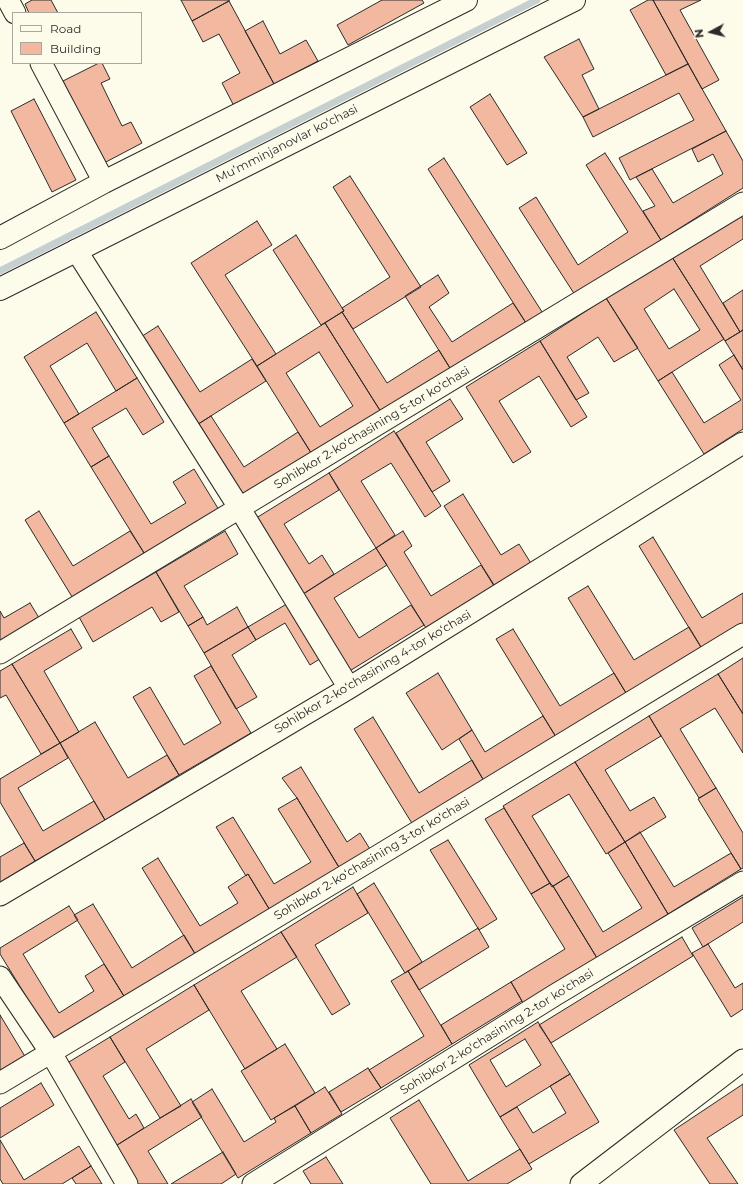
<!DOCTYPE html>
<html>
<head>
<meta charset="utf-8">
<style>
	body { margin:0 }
	#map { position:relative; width:743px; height:1184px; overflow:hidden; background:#fdfbea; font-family:Montserrat,sans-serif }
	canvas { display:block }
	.legend { position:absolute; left:12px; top:12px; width:130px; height:52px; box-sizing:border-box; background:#fdfbea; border:1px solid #a9a89e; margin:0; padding:5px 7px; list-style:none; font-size:12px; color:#2b2b2b }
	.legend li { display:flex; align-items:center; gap:8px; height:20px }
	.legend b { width:20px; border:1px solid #a9a89e }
	.north { position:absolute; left:691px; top:12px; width:40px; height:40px; -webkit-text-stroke:3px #fdfbea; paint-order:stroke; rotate:263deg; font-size:11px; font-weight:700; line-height:16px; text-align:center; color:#2b2b2b }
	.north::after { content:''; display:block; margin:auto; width:14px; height:18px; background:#2b2b2b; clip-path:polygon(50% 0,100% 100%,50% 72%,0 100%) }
</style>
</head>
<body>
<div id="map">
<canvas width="743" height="1184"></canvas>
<ul class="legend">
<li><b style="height:5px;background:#fdfbea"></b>Road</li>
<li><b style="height:11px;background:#f2b8a0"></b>Building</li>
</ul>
<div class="north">N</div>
</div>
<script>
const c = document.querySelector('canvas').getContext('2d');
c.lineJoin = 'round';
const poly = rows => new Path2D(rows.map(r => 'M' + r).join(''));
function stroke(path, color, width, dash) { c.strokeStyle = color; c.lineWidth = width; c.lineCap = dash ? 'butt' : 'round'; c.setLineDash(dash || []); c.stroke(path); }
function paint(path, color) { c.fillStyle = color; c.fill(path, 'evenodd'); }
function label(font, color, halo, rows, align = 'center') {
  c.font = font + ' Montserrat,sans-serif'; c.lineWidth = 3; c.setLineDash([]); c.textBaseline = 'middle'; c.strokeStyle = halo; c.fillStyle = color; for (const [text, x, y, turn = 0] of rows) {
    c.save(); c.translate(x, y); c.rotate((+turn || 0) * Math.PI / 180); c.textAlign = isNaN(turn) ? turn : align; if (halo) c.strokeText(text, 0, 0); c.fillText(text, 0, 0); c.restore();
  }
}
const stream = poly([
	[0,271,537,0]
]);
const building = poly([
	[32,0,51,0,58,13,29,13,25,4,32,0],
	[181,0,229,0,229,1,192,21,181,0],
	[382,0,422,0,424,3,348,45,337,25,382,0],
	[648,0,653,0,688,64,666,75,630,10,648,0],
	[653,0,701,0,680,10,719,80,702,89,653,0],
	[229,1,274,84,234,106,222,83,240,73,219,34,203,42,192,21,229,1],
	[263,21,280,54,306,40,318,61,274,84,245,31,263,21],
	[579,39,594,69,582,75,599,109,583,117,544,57,579,39],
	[99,63,102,63,110,79,101,83,122,126,131,122,142,143,104,163,63,81,99,63],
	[688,64,726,131,630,180,619,158,694,120,679,93,593,137,583,117,688,64],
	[490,94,527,153,507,165,470,107,490,94],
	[34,99,76,180,52,192,11,111,34,99],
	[726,131,743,161,743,188,661,240,643,211,655,206,636,177,652,169,673,203,723,174,713,154,698,162,692,149,726,131],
	[605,153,661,240,575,295,519,208,536,197,578,265,628,232,586,165,605,153],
	[444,158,544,315,528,326,428,169,444,158],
	[350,176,421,287,353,329,342,312,344,311,342,308,390,277,333,187,350,176],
	[740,214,743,219,743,239,700,266,740,332,725,341,672,257,740,214],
	[257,221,272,245,225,275,276,354,257,366,191,263,257,221],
	[296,235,344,311,321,325,273,250,296,235],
	[672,257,724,339,658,381,606,298,672,257],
	[674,289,700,330,669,349,644,309,674,289],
	[438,275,449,293,429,307,452,342,513,303,528,326,453,373,405,296,438,275],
	[743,290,743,330,740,332,723,303,743,290],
	[606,298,638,348,614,362,598,337,567,357,589,393,576,400,540,341,606,298],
	[96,312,137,378,116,391,87,343,50,366,79,414,64,423,24,357,96,312],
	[342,312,387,383,439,350,450,368,381,412,325,323,342,312],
	[325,323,381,412,313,456,257,366,325,323],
	[319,352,353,406,320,427,286,373,319,352],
	[158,326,200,392,252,359,266,381,192,428,136,340,158,326],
	[743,330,743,370,725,341,743,330],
	[540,341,587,417,571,427,539,376,499,401,531,452,513,463,466,387,540,341],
	[734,355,743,370,743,429,704,454,658,381,672,372,704,423,741,400,719,365,734,355],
	[137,378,164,422,143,435,126,408,92,428,109,456,91,467,64,423,137,378],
	[450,399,463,419,426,442,450,481,432,492,396,433,450,399],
	[211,416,244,467,298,432,313,456,240,503,192,428,211,416],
	[394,431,441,506,425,517,391,463,361,481,395,535,376,548,329,473,394,431],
	[109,456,151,524,186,503,173,482,194,469,219,510,146,556,91,467,109,456],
	[329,473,339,490,284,524,309,564,322,555,334,574,300,596,253,520,329,473],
	[463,494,501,555,519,544,532,565,496,588,444,506,463,494],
	[39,511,73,566,130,531,146,556,74,600,25,520,39,511],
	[225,531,238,554,184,586,203,617,188,626,156,572,225,531],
	[403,531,412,546,404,552,431,596,481,565,494,586,426,628,376,548,403,531],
	[653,537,702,618,743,593,743,624,702,649,639,546,653,537],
	[376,548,387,565,334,598,359,638,411,605,424,625,348,672,300,596,376,548],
	[156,572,179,612,161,622,152,607,93,642,79,617,156,572],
	[588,586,634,660,689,627,701,647,626,693,568,598,588,586],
	[290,602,323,657,310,665,285,623,256,640,248,627,290,602],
	[30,603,41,621,0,644,0,611,4,618,30,603],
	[237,607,248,627,204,653,188,626,203,617,207,625,237,607],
	[248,627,256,640,232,655,257,697,236,709,204,653,248,627],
	[71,629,82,648,44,671,79,732,60,743,12,664,71,629],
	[513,629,560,706,614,673,626,693,556,737,496,639,513,629],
	[743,658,743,714,718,674,743,658],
	[12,664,60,743,41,754,6,695,0,698,0,671,12,664],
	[211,666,251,733,179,775,133,697,150,687,184,745,221,723,194,676,211,666],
	[438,673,472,730,442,750,406,693,438,673],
	[718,674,743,714,743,753,715,708,680,729,716,788,699,798,649,716,718,674],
	[543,716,556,737,484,781,459,739,472,730,485,752,543,716],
	[649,716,661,736,605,770,630,811,654,797,666,817,625,842,575,762,649,716],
	[373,717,419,793,472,760,484,781,413,825,354,729,373,717],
	[95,722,128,778,167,755,179,775,105,820,60,743,95,722],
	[60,743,68,758,18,788,43,831,94,801,105,820,35,861,0,802,0,779,60,743],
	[575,762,625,842,606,854,569,794,532,816,569,876,552,887,503,806,575,762],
	[301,767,347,842,360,833,373,854,340,869,297,798,282,778,301,767],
	[716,788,743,833,743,868,741,869,698,799,716,788],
	[297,798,340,869,271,912,248,874,246,876,216,827,233,817,274,884,311,862,278,809,297,798],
	[504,808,550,883,531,894,485,819,504,808],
	[640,832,674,887,731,853,741,869,668,914,625,842,640,832],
	[448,840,497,919,479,930,430,850,448,840],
	[625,842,668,914,597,958,553,886,569,876,603,932,642,908,608,853,625,842],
	[24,843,35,861,0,882,0,857,24,843],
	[158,858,200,926,238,903,228,887,248,874,271,912,197,957,142,868,158,858],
	[374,883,422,962,405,973,357,894,374,883],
	[550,883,553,886,597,958,523,1003,511,982,565,949,531,894,550,883],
	[353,887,368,913,315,945,350,1004,332,1015,281,932,353,887],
	[743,897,743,922,703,947,692,928,743,897],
	[93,904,132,968,184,935,197,957,127,1001,74,915,93,904],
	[69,906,78,920,23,954,59,1013,94,991,85,976,104,964,127,1001,56,1045,0,954,0,948,69,906],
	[478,928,489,947,419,990,408,971,478,928],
	[281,932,297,957,241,991,277,1049,245,1069,194,985,281,932],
	[682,937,693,956,551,1043,539,1025,682,937],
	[708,944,735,988,743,983,743,1009,731,1017,692,953,708,944],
	[408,971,452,1044,381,1088,369,1070,424,1036,391,981,408,971],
	[511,982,522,1001,452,1044,441,1025,511,982],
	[194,985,209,1010,146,1049,181,1106,160,1118,110,1037,194,985],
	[0,1015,29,1063,0,1081,0,1015],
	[538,1022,570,1074,500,1117,469,1065,538,1022],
	[525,1039,541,1065,506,1087,490,1060,525,1039],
	[110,1037,125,1062,103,1076,129,1119,136,1114,144,1128,114,1147,64,1065,110,1037],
	[285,1044,315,1093,271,1120,241,1071,285,1044],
	[368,1068,381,1088,341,1112,329,1092,368,1068],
	[570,1074,599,1122,529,1164,500,1117,517,1107,533,1133,566,1113,550,1086,570,1074],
	[41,1083,54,1105,0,1138,0,1108,41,1083],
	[743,1084,743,1115,707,1138,738,1184,710,1184,674,1130,743,1084],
	[325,1087,342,1114,311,1133,295,1106,325,1087],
	[212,1089,244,1142,276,1122,274,1118,295,1106,311,1133,238,1178,192,1102,212,1089],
	[191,1099,202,1117,148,1151,168,1184,137,1184,114,1147,191,1099],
	[419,1100,468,1181,520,1149,532,1169,507,1184,431,1184,390,1118,419,1100],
	[0,1140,24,1180,79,1146,91,1166,62,1184,3,1184,0,1179,0,1140],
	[223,1152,236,1174,221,1184,171,1184,223,1152],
	[326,1157,343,1184,311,1184,303,1171,326,1157],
	[91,1166,102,1184,76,1184,72,1178,91,1166]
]);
const minor = poly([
	[8,0,15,13],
	[41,63,104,182],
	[76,250,240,509,349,688],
	[0,653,743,203],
	[0,895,349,688,743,443],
	[0,977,51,1053,127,1184],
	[0,1083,376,857,743,634],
	[253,1184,555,995,743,882],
	[581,1184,743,1060]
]);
const secondary = poly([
	[0,238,104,182,466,0],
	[0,289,574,0]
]);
const streetNames = [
	["Mu’mminjanovlar ko‘chasi",287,144,-27],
	["Sohibkor 2-ko‘chasining 5-tor ko‘chasi",372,428,-31],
	["Sohibkor 2-ko‘chasining 4-tor ko‘chasi",373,672,-31],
	["Sohibkor 2-ko‘chasining 3-tor ko‘chasi",372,859,-31],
	["Sohibkor 2-ko‘chasining 2-tor ko‘chasi",497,1032,-32]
];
stroke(stream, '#c7d0d0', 7);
paint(building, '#f2b8a0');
stroke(building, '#2b2b2b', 1);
stroke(minor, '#2b2b2b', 23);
stroke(secondary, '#2b2b2b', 24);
stroke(minor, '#fdfbea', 21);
stroke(secondary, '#fdfbea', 22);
label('12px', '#2b2b2b', '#fdfbea', streetNames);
</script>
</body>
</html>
